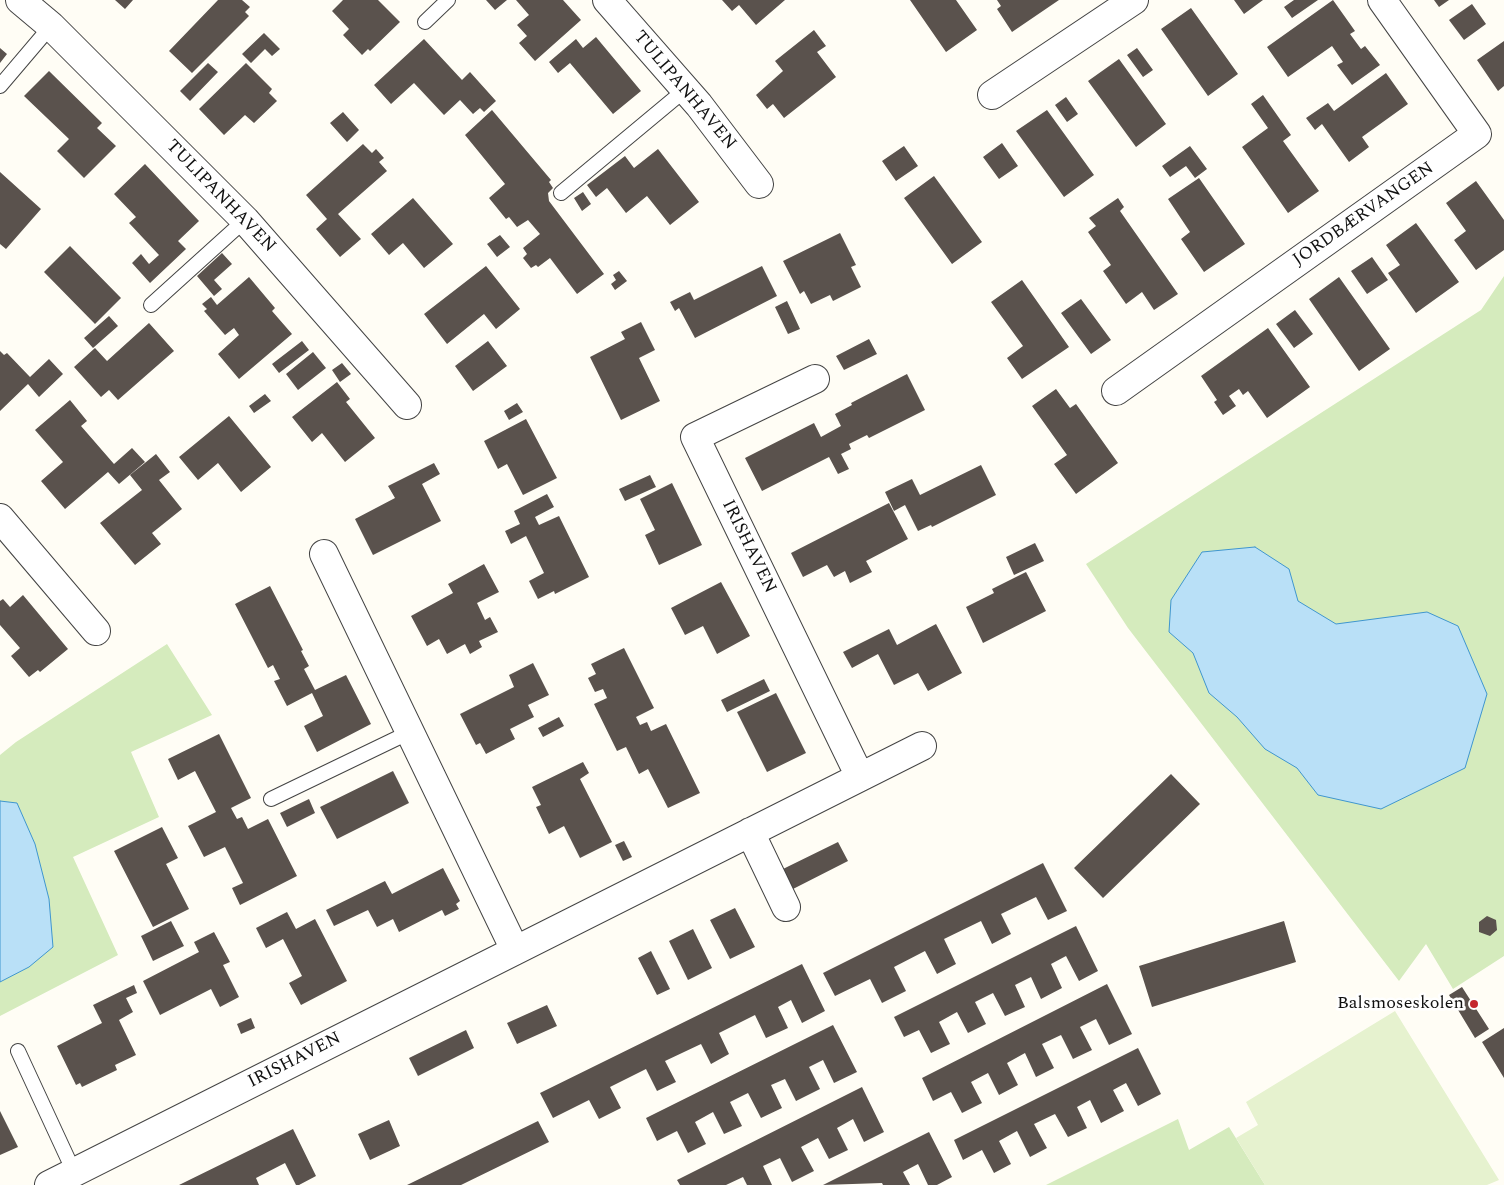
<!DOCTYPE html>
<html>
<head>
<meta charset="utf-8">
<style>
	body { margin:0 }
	canvas { display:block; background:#fffdf5 }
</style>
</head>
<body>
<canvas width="1504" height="1185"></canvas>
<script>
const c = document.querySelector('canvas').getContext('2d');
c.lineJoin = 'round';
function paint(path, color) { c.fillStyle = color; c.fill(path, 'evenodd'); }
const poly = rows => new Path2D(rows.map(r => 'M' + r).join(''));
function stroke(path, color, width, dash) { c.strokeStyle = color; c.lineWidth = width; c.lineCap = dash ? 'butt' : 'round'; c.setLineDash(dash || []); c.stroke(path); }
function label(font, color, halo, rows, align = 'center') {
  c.font = font + ' Spectral,serif'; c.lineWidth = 5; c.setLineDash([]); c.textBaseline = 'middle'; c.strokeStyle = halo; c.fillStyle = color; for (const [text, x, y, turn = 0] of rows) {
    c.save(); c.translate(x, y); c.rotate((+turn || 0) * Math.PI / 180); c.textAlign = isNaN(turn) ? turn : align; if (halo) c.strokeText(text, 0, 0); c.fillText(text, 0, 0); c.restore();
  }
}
const green = poly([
	[1504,276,1504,956,1453,989,1426,944,1399,981,1128,628,1086,564,1481,310],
	[167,644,212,715,131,752,159,817,73,857,118,955,0,1016,0,755,16,742],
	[1178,1119,1189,1150,1229,1127,1265,1185,1046,1185]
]);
const pitch = poly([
	[1395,1011,1499,1180,1487,1185,1265,1185,1236,1138,1258,1125,1246,1102]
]);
const water = poly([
	[1255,547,1289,569,1298,601,1336,624,1427,612,1458,626,1487,694,1465,768,1381,809,1318,795,1297,768,1265,749,1237,717,1209,693,1193,653,1169,632,1171,600,1202,552,1255,547],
	[0,801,17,803,35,844,49,899,53,947,29,967,0,982,0,801]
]);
const building = poly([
	[115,0,133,0,125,9],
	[218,0,242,0,250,7,245,12,249,16,192,73,169,51],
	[343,0,378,0,400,22,370,51,368,49,362,55,343,35,349,29,332,11],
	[486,0,507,0,495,10],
	[516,0,563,0,581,20,535,61,519,43,527,36,517,25,529,15],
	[722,0,785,0,756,25,739,5,732,11],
	[910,0,956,0,977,30,946,52],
	[997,0,1059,0,1012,32,997,9,1001,6],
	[1234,0,1263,0,1244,14],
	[1294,0,1318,0,1292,18,1284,7],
	[1333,0,1355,31,1350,34,1361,49,1365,46,1380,65,1352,85,1337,65,1343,62,1332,46,1288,77,1267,47],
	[1434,0,1449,0,1439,7],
	[1472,4,1486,24,1464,40,1449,20],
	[1191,8,1238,74,1208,96,1161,29],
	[814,30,826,46,817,52,836,77,784,118,773,104,767,109,756,95,783,71,775,61],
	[264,33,280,49,272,56,265,49,251,63,242,54],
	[596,37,641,91,613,114,570,63,558,73,549,62,576,39,583,48],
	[424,39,462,80,470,72,496,101,484,112,480,108,473,114,460,100,444,115,414,83,391,104,374,85],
	[1504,41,1504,86,1498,91,1477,60],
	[0,48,7,54,0,63],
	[1137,48,1153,70,1143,77,1127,55],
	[1119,59,1166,124,1136,147,1088,81],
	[208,63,218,72,190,101,180,91],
	[246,63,272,89,269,93,277,101,254,123,245,115,224,135,199,109],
	[49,71,102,123,97,128,116,146,84,178,57,151,69,139,24,96],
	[1386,73,1408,104,1362,137,1369,147,1349,162,1322,124,1315,130,1306,118,1328,103,1334,111],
	[1263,95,1291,135,1283,141,1319,191,1288,213,1242,147,1268,128,1251,104],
	[1066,97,1078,114,1067,122,1055,105],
	[492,110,551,180,549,182,553,188,548,193,549,201,604,274,577,294,550,258,538,267,536,265,531,268,523,258,527,254,523,248,540,234,528,220,517,227,509,217,506,219,489,198,505,184,465,135],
	[1047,110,1094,175,1064,197,1016,131],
	[343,112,359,130,347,142,330,123],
	[1002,143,1018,166,999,179,983,157],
	[363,144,372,153,376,149,384,158,379,162,387,171,338,214,361,239,340,257,316,229,327,219,306,195],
	[904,146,918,166,896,181,882,161],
	[1190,146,1207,169,1195,178,1186,166,1170,177,1162,166],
	[658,149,699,202,670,225,647,196,626,213,607,188,596,197,587,185,625,156,634,168],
	[145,164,199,221,178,241,186,249,150,283,132,263,141,254,149,264,159,255,129,223,136,217,114,194],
	[0,172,41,209,6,249,0,244],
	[934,176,982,242,952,264,904,198],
	[1199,178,1245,244,1204,272,1181,239,1190,232,1168,199],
	[1476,181,1504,220,1504,250,1476,270,1454,240,1466,231,1446,203],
	[583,192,591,204,582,211,574,198],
	[413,198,453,244,424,268,403,243,389,255,371,234],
	[1118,198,1124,207,1120,211,1178,294,1154,310,1142,292,1126,304,1103,271,1111,265,1088,232,1096,226,1089,218],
	[1416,223,1459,282,1416,313,1388,273,1400,265,1386,245],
	[840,233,856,265,851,267,861,287,833,301,830,295,811,304,804,291,800,294,783,261],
	[500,235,510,247,497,257,487,244],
	[70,246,121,298,95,324,44,272],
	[222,253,232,264,214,280,222,289,214,296,197,276],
	[1372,257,1388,280,1367,294,1351,271],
	[486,266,520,309,496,329,484,314,447,344,424,314],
	[762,266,777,296,695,338,679,308,675,311,670,302,690,292,694,300],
	[619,271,627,281,615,290,611,284,616,280,613,275],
	[249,277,275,308,272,311,292,334,239,379,218,354,239,335,234,328,225,335,204,311,207,309,202,304,211,297,217,305],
	[1339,277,1390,349,1359,371,1309,299],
	[1022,280,1069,347,1022,379,1007,358,1023,346,991,302],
	[1081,299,1111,340,1091,354,1061,313],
	[787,301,800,329,788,334,775,307],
	[1295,310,1313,334,1294,348,1276,324],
	[109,316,118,326,93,348,84,338],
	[641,322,655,350,639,358,660,401,621,420,590,357,625,339,621,332],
	[149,323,174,351,118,400,109,390,101,397,74,367,95,348,107,361],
	[1268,328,1310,387,1267,418,1248,391,1243,395,1239,389,1229,396,1236,406,1223,415,1214,402,1217,400,1201,376],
	[869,339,877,354,844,370,836,356],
	[302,341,309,350,279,373,272,364],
	[488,341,507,366,473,391,455,366],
	[0,351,4,355,7,353,30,377,49,359,63,374,39,397,28,384,0,411],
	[313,352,326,368,298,390,286,374],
	[342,363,351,374,340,382,332,370],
	[907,374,925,410,869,438,867,435,849,444,851,449,841,454,849,469,838,474,829,457,762,491,745,458,814,423,821,437,841,426,835,414,852,405,851,403],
	[337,382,350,399,346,402,375,438,345,462,322,433,312,442,292,417],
	[1056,389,1070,408,1076,404,1118,463,1076,494,1054,464,1067,455,1032,406],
	[265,394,271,401,254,413,249,406],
	[70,400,87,421,81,426,114,464,132,448,145,462,119,484,108,472,65,509,41,481,63,462,35,430],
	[517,403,523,412,509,420,504,411],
	[229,416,271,467,241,492,218,463,198,480,179,457],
	[526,419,557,478,523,495,507,464,498,469,484,441],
	[156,454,170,472,159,480,182,509,152,533,161,544,135,565,100,523,142,490,130,475],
	[434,463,440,474,422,484,441,521,373,555,355,519,395,498,388,486],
	[981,465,996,495,932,527,931,525,918,531,905,505,894,511,885,492,912,479,920,495],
	[650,475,656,487,625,501,619,489],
	[672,483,702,545,659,565,645,535,655,530,640,499],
	[547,494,554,507,535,517,539,525,559,516,589,577,555,594,554,591,538,599,529,581,544,573,526,536,511,544,505,531,520,524,514,511],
	[889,503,908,539,866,561,872,572,850,583,845,571,834,577,827,565,803,577,791,553],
	[1035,543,1044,561,1014,575,1006,557],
	[484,564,499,592,477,603,485,620,490,617,498,632,479,641,482,647,470,654,465,644,447,654,439,639,427,646,411,616,453,593,448,584],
	[1026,572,1046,611,983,643,966,607,994,593,992,589],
	[721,582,750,636,717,654,703,626,685,635,671,608],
	[270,586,303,650,301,651,309,666,304,669,315,690,346,675,371,724,317,752,304,726,323,716,312,693,287,706,274,681,280,679,273,665,268,668,235,604],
	[23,595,68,649,40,672,38,670,29,677,11,656,20,648,0,625,0,601,3,599,10,607],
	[936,624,962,673,928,691,918,673,894,685,878,654,852,668,843,652,889,629,897,645],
	[624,648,654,708,636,717,640,725,647,722,651,731,666,724,700,793,668,808,648,769,639,774,626,747,617,751,594,704,607,698,603,689,595,692,588,678,596,674,591,664],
	[533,663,549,695,528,705,534,717,510,729,515,739,486,754,480,743,476,745,460,714,514,687,509,675],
	[764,679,770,691,727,712,721,700],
	[776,693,806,753,767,772,737,712],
	[559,717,564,726,543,737,538,728],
	[219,734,251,798,231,808,237,819,242,817,248,829,268,819,297,876,240,905,232,888,243,883,225,847,204,857,188,826,216,812,195,771,178,780,168,759],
	[583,762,589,773,580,779,612,842,580,858,564,826,549,834,536,807,541,805,532,787],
	[393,771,409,803,337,839,320,807],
	[1171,774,1200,804,1103,898,1074,868],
	[309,799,315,813,287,827,280,813],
	[162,827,178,858,166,864,189,909,153,927,114,851],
	[624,841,632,857,623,861,615,845],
	[838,842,848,861,793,889,783,869],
	[1043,863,1067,911,1048,920,1036,897,1001,914,1011,934,992,944,981,921,944,939,956,964,937,974,925,951,894,967,906,991,882,1003,870,979,835,996,823,973],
	[443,868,460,901,456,904,459,909,445,916,442,910,399,932,393,919,377,927,368,910,334,926,326,910,385,881,392,894],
	[735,908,755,947,730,959,710,920],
	[287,912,296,929,315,919,347,981,301,1005,289,983,302,976,283,939,266,948,256,928],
	[1487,916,1496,920,1497,930,1490,936,1479,932,1479,922],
	[171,921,184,946,153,961,141,936],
	[1284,921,1296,962,1152,1007,1139,966],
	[1076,926,1098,971,1079,981,1066,956,1051,964,1062,988,1041,999,1031,977,1015,985,1025,1007,1005,1016,993,993,975,1002,986,1024,968,1033,957,1012,939,1022,950,1044,931,1053,919,1030,904,1037,894,1017],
	[693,929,712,968,688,980,669,941],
	[214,932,230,962,223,965,239,997,220,1007,211,989,160,1015,143,981,199,952,194,942],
	[651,951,670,989,657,995,638,958],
	[802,964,825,1011,802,1023,791,1000,778,1007,788,1028,766,1038,755,1015,719,1033,729,1054,711,1064,701,1044,665,1061,676,1082,657,1091,646,1069,610,1087,621,1108,599,1119,589,1100,553,1118,540,1093],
	[1107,984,1132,1034,1109,1045,1096,1019,1080,1027,1092,1050,1073,1059,1061,1035,1042,1044,1054,1068,1036,1077,1025,1053,1007,1063,1018,1085,999,1095,988,1073,971,1082,982,1103,962,1113,951,1092,933,1101,922,1078],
	[134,985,137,993,126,998,133,1012,119,1020,136,1055,115,1065,117,1070,82,1087,80,1083,76,1085,57,1046,102,1023,93,1005],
	[1462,987,1489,1029,1475,1038,1449,995],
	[547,1005,557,1026,517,1044,507,1023],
	[251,1018,255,1028,241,1034,237,1024],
	[833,1025,857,1072,834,1083,823,1060,809,1067,820,1089,796,1101,785,1079,771,1085,782,1108,761,1118,748,1093,730,1102,742,1126,724,1134,713,1112,695,1122,706,1144,688,1153,677,1131,657,1141,646,1118],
	[1504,1028,1504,1078,1482,1042],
	[466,1030,474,1048,418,1076,409,1058],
	[1138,1048,1161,1094,1138,1106,1126,1083,1113,1090,1124,1111,1101,1123,1090,1100,1077,1107,1087,1128,1068,1137,1055,1114,1034,1124,1047,1148,1030,1157,1017,1131,999,1141,1011,1164,994,1173,982,1150,963,1160,954,1140],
	[862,1087,884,1132,864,1142,853,1119,837,1128,848,1150,829,1159,818,1138,801,1147,814,1171,792,1182,780,1158,763,1166,772,1185,747,1185,743,1177,726,1185,680,1185,677,1180],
	[0,1111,18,1147,0,1155],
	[389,1120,400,1146,370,1160,358,1134],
	[538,1121,549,1142,461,1185,407,1185],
	[293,1129,316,1176,299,1185,296,1185,285,1163,256,1178,259,1185,179,1185],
	[929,1132,952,1177,937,1185,928,1185,918,1164,903,1172,910,1185,883,1185,882,1183,823,1185]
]);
const lane = poly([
	[425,22,448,0],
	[0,86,51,26],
	[561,193,686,89],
	[151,305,245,220],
	[271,799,410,732],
	[18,1051,74,1172]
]);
const street = poly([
	[20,0,51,26,245,220,407,405],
	[607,0,699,105,759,184],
	[992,95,1134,0],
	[815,379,695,437,860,777],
	[1116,391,1477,134,1382,0],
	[0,518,96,631],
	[324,554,515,950],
	[750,832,786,907],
	[49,1185,922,746]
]);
const markers = [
	[1474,1004,5,"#c4262e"]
];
const streetNames = [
	["TULIPANHAVEN",684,91,50],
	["TULIPANHAVEN",220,197,46],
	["JORDBÆRVANGEN",1364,215,-35],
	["IRISHAVEN",748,547,64],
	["IRISHAVEN",295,1061,-27]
];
const poiNames = [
	["Balsmoseskolen",1464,1004]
];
paint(green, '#d5ebbd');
paint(pitch, '#e6f2cf');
paint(water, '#b9e0f7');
stroke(water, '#3f96cf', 1);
paint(building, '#5a524d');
stroke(lane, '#444', 16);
stroke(street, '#444', 30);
stroke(lane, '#fff', 14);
stroke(street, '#fff', 28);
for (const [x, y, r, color] of markers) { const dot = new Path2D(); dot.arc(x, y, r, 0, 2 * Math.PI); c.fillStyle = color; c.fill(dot); stroke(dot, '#fff', 2); }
label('18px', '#111', '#fff', streetNames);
label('18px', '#111', '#fff', poiNames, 'right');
</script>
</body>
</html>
